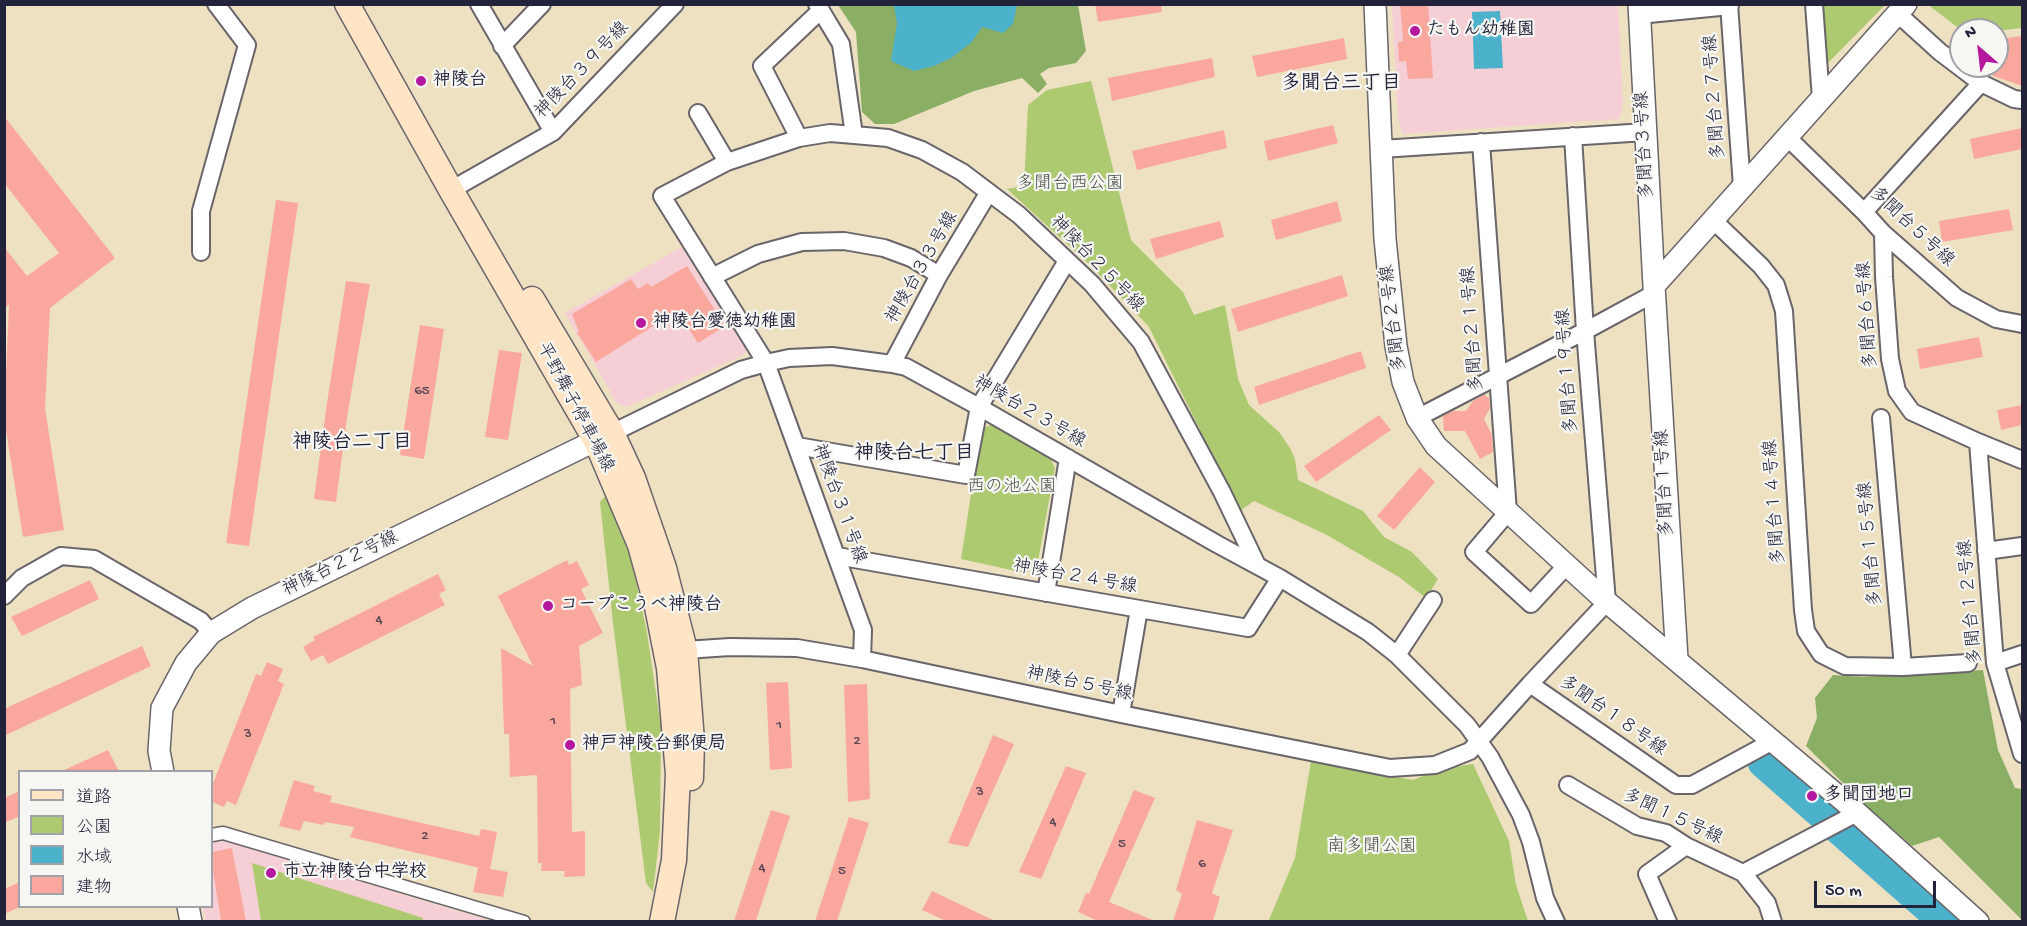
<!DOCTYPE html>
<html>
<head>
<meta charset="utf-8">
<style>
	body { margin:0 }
	#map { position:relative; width:2027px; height:926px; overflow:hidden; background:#ede1c2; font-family:"Gochi Hand","Klee One",sans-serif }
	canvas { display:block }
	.frame { position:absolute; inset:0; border:6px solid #22223b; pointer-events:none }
	.legend { position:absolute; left:18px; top:770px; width:195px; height:138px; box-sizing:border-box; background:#f6f6f2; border:2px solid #a1a1a9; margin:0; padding:8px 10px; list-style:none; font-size:18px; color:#22223b }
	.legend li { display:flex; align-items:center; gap:12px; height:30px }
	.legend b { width:30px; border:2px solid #a1a1a9 }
	.north { position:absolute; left:1949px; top:18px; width:60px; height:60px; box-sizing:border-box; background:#f6f6f2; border:2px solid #a1a1a9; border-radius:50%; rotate:332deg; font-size:16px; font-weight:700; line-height:24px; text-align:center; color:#22223b }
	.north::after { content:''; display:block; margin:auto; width:21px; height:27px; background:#b5179e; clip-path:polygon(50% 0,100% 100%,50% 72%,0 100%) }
	.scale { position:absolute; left:1814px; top:881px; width:122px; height:27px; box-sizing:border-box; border:3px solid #22223b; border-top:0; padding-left:8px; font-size:18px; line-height:21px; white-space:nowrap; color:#22223b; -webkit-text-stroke:4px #f6f6f2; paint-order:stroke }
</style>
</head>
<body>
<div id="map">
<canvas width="2027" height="926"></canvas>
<div class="frame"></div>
<ul class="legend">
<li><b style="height:8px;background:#ffe4c6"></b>道路</li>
<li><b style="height:16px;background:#adca71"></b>公園</li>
<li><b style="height:16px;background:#4cb1cb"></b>水域</li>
<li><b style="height:16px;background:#faa89e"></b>建物</li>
</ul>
<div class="north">N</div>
<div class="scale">50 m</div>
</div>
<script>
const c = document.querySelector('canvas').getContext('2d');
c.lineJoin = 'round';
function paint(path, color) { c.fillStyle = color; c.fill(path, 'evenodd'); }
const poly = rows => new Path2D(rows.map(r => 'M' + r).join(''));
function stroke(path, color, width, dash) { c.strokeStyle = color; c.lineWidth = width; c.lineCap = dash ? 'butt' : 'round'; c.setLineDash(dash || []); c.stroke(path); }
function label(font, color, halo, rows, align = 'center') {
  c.font = font + ' "Gochi Hand","Klee One",sans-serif'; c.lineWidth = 4.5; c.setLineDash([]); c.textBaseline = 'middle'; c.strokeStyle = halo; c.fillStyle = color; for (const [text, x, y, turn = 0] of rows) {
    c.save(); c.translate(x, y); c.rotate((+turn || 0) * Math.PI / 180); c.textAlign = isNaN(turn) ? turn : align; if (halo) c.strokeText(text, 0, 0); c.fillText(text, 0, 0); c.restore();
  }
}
const built = poly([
	[1392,5,1618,5,1623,106,1619,119,1403,134,1398,119],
	[682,247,746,349,744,355,626,407,617,403,565,313],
	[222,840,490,921,206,921,203,907,212,906,212,842]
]);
const green = poly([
	[1819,5,1885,5,1826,65],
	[1931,5,2022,5,2022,28,1997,31,1961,30,1931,7],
	[1091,81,1131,240,1183,292,1194,315,1225,305,1238,379,1249,405,1279,432,1290,448,1295,459,1298,480,1363,511,1384,537,1412,552,1438,579,1426,598,1399,577,1325,534,1254,501,1240,511,1149,327,1091,266,1007,189,1024,186,1028,105,1047,90],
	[993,424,1049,456,1055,468,1037,567,1025,573,961,559,981,429],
	[607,494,623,535,634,571,647,633,661,727,660,831,653,892,646,883,613,623,600,502],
	[1311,761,1413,780,1440,769,1473,764,1509,841,1516,885,1528,921,1268,922,1295,858],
	[252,863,423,918,422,921,261,921]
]);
const forest = poly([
	[838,5,1078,5,1086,51,1076,63,1049,68,1040,74,1047,84,1038,93,1022,78,974,91,894,124,875,124,862,112,856,32],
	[1983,670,1998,750,2015,788,2022,789,2022,920,1939,837,1912,846,1865,805,1806,746,1817,718,1815,698,1833,675,1863,677]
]);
const water = poly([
	[894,5,1017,4,1017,5,1013,24,1003,33,982,27,971,43,951,58,934,66,914,71,891,61,897,23],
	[1500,11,1503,68,1474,69,1472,12]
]);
const river = poly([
	[1763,763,1944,922]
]);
const building = poly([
	[1095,4,1161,4,1162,12,1098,22],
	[1400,4,1428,4,1433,78,1408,79,1406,61,1399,62,1398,42,1403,41],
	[2022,36,2022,86,1988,74,1976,66,1997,66,1997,39],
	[1344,38,1347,59,1257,77,1252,56],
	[1212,58,1215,77,1112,101,1108,78],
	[4,116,115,258,50,308,45,408,64,530,23,537,4,418,9,305,4,308,4,247,27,276,59,253,4,183],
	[1333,125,1338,143,1268,161,1264,141],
	[2022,128,2022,149,1974,159,1970,139],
	[1224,130,1227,148,1137,170,1132,151],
	[276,200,298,203,249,546,226,543],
	[1337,201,1342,221,1276,240,1271,220],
	[2009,209,2013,230,1942,242,1939,221],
	[1220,221,1224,237,1156,259,1150,239],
	[687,266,725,326,698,343,677,311,596,362,577,333,579,332,572,314,631,279,638,289,648,283,651,287],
	[1342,275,1348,296,1238,332,1231,309],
	[346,281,370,284,348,411,336,502,314,499,327,403],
	[420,325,444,329,424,459,400,455],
	[1979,337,1983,357,1920,369,1917,349],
	[499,350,522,353,508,440,485,437],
	[1361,351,1366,368,1259,405,1254,387],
	[1484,395,1489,398,1490,408,1484,419,1492,435,1493,452,1480,459,1465,431,1444,431,1443,416,1453,411,1466,411,1473,401],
	[2022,405,2022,425,2001,430,1997,410],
	[1379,415,1391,430,1316,482,1304,466],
	[1420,467,1435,482,1394,530,1377,516],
	[567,560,569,565,577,561,589,585,581,589,603,633,579,646,582,685,570,689,572,832,585,831,585,876,564,877,565,871,541,871,542,863,538,863,537,775,510,777,509,734,504,734,501,648,533,666,498,596],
	[438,574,446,590,439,594,445,605,328,664,323,655,311,661,303,647,315,640,313,637],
	[90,580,99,599,22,636,11,617],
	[142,646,151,666,4,736,4,709],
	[267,662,283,669,278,681,284,684,236,805,227,801,224,807,212,802,212,786,256,674,261,676],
	[788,682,792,768,770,770,766,683],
	[867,684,870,799,848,802,844,685],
	[993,735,1014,744,968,847,948,843],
	[108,750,119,771,62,771],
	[1066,766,1086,773,1041,879,1019,872],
	[294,780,315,786,313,791,332,796,330,802,479,836,481,829,497,832,490,869,508,872,503,897,473,892,478,868,480,868,350,837,354,827,325,822,324,825,304,821,300,831,279,826],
	[1134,790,1155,798,1109,902,1155,921,1098,921,1078,912,1086,893,1089,894],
	[20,791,20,816,4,823,4,798],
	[771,810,790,816,756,921,734,921],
	[849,817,869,823,837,921,815,921],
	[1197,820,1233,830,1212,893,1220,897,1213,921,1173,921,1182,894,1176,890],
	[232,848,246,921,221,921,212,864,212,852],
	[20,882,20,907,4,914,4,889],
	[932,891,995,921,946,921,922,910]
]);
const pedestrian = poly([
	[212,835,223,833,524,922]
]);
const minor = poly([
	[479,4,553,132],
	[817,4,841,44,854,135],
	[1729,4,1742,187],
	[1814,4,1821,99],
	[1897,13,1940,52,1981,83,2014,99,2022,100],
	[1639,15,1730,6],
	[502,46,542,4],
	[698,113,727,162],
	[1573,136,1585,331,1607,602,1530,684,1676,785,1692,785,1773,741],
	[1787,137,1864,212,1883,233,1957,298,1996,319,2022,324],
	[799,138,762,66,821,10],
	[1481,142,1508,512,1474,552,1531,604,1567,565],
	[1381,149,1646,132],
	[451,190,553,132,675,4],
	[1864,212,1981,83],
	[1713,220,1761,266,1776,285,1784,311,1803,610,1806,631,1821,654,1845,666,1903,667,1968,663],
	[1883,233,1884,277,1890,359,1897,391,1912,412,1978,442,2022,460],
	[201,252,201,211,247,45,216,4],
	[712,277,758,254,802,242,844,241,884,248,911,258,939,275],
	[892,364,939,275,989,192],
	[1417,418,1585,331,1655,293],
	[1881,418,1903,667],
	[612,433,741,370,766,363,789,358,832,356,892,364,906,367,979,407,1217,544,1280,578,1368,632,1397,655,1467,725,1490,757,1521,815,1531,842,1545,898,1556,922],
	[1978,442,1995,663,2022,754],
	[797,446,966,475,979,407,1067,261],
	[1986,551,2022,546],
	[837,556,1248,628,1280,578],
	[1046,593,1068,458],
	[4,596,22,578,61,556,94,559,201,621,211,633],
	[676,653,685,650,730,647,797,648,862,659,1121,714,1390,768,1435,765,1470,751,1530,684],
	[1397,655,1433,600],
	[862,659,863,630,766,363,662,196,727,162,799,138,830,133,854,135,888,138,922,150,962,172,1019,215,1092,284,1141,342,1222,492,1257,565],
	[1995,663,2022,654],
	[1121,714,1139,609],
	[1568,785,1637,826,1666,833,1686,846,1743,873,1857,813],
	[1743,873,1767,903,1773,922],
	[1668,922,1647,874,1686,846]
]);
const tertiary = poly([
	[1375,4,1385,239,1396,346,1403,382,1417,418,1436,446,1607,602,1845,802,1978,922],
	[1639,4,1654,286],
	[1677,659,1654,286,1906,4],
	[163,772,159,751,162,708,186,663,211,633,252,608,611,433],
	[188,906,191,922]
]);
const secondary = poly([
	[347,4,451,190,596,441,640,545,657,607,669,668,678,774,674,860,662,922],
	[532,299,612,433,633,478,664,568,685,650,692,741,691,778]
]);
const markers = [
	[1415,31,6,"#b5179e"],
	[421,81,6,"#b5179e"],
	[641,323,6,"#b5179e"],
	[548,606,6,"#b5179e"],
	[570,745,6,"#b5179e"],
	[1812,796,6,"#b5179e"],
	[271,873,6,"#b5179e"]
];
const numberNames = [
	["65",422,392],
	["4",379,621],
	["1",553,722],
	["1",779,726],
	["3",248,735],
	["2",857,742],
	["3",980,793],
	["4",1053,823],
	["2",425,837],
	["5",1122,845],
	["6",1202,865],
	["4",762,869],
	["5",842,872]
];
const poiNames = [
	["たもん幼稚園",1427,31],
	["神陵台",433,81],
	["神陵台愛徳幼稚園",653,323],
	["コープこうべ神陵台",560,606],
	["神戸神陵台郵便局",582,745],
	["多聞団地口",1824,796],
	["市立神陵台中学校",283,873]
];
const streetNames = [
	["神陵台３９号線",583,71,-46],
	["多聞台２７号線",1716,97,-94],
	["多聞台３号線",1646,145,-93],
	["多聞台５号線",1911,228,43],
	["神陵台２５号線",1096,265,46],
	["神陵台３３号線",923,268,-60],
	["多聞台６号線",1869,315,-94],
	["多聞台２号線",1395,318,-97],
	["多聞台２１号線",1474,329,-94],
	["多聞台１９号線",1569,371,-94],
	["平野舞子停車場線",574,408,62],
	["神陵台２３号線",1029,413,30],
	["多聞台１号線",1666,483,-93],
	["多聞台１４号線",1776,502,-94],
	["神陵台３１号線",838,504,70],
	["多聞台１５号線",1872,544,-95],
	["神陵台２２号線",341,565,-26],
	["神陵台２４号線",1075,578,10],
	["多聞台１２号線",1972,602,-95],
	["神陵台５号線",1079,685,12],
	["多聞台１８号線",1612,717,35],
	["多聞１５号線",1672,818,25]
];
const parkNames = [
	["多聞台西公園",1070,185],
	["西の池公園",1012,488],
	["南多聞公園",1372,848]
];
const neighbourhoodNames = [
	["多聞台三丁目",1341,85],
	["神陵台二丁目",352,444],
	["神陵台七丁目",914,455]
];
paint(built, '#f6cfd6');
paint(green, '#adca71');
paint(forest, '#8aae63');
paint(water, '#4cb1cb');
stroke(river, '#4cb1cb', 30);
paint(building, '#faa89e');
stroke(pedestrian, '#69656a', 15);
stroke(minor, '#69656a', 20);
stroke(tertiary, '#69656a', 24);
stroke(secondary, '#69656a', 27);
stroke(pedestrian, '#fff', 12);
stroke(minor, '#fff', 16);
stroke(tertiary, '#fff', 21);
stroke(secondary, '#ffe4c6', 24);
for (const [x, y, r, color] of markers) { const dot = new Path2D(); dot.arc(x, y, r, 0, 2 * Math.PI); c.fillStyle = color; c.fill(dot); stroke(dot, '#f6f6f2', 2); }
label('15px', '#584454', null, numberNames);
label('bold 18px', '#22223b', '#f6f6f2', poiNames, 'left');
label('18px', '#22223b', '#f6f6f2', streetNames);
label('18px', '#4c544b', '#f6f6f2', parkNames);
label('bold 20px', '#22223b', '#f6f6f2', neighbourhoodNames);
</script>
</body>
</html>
